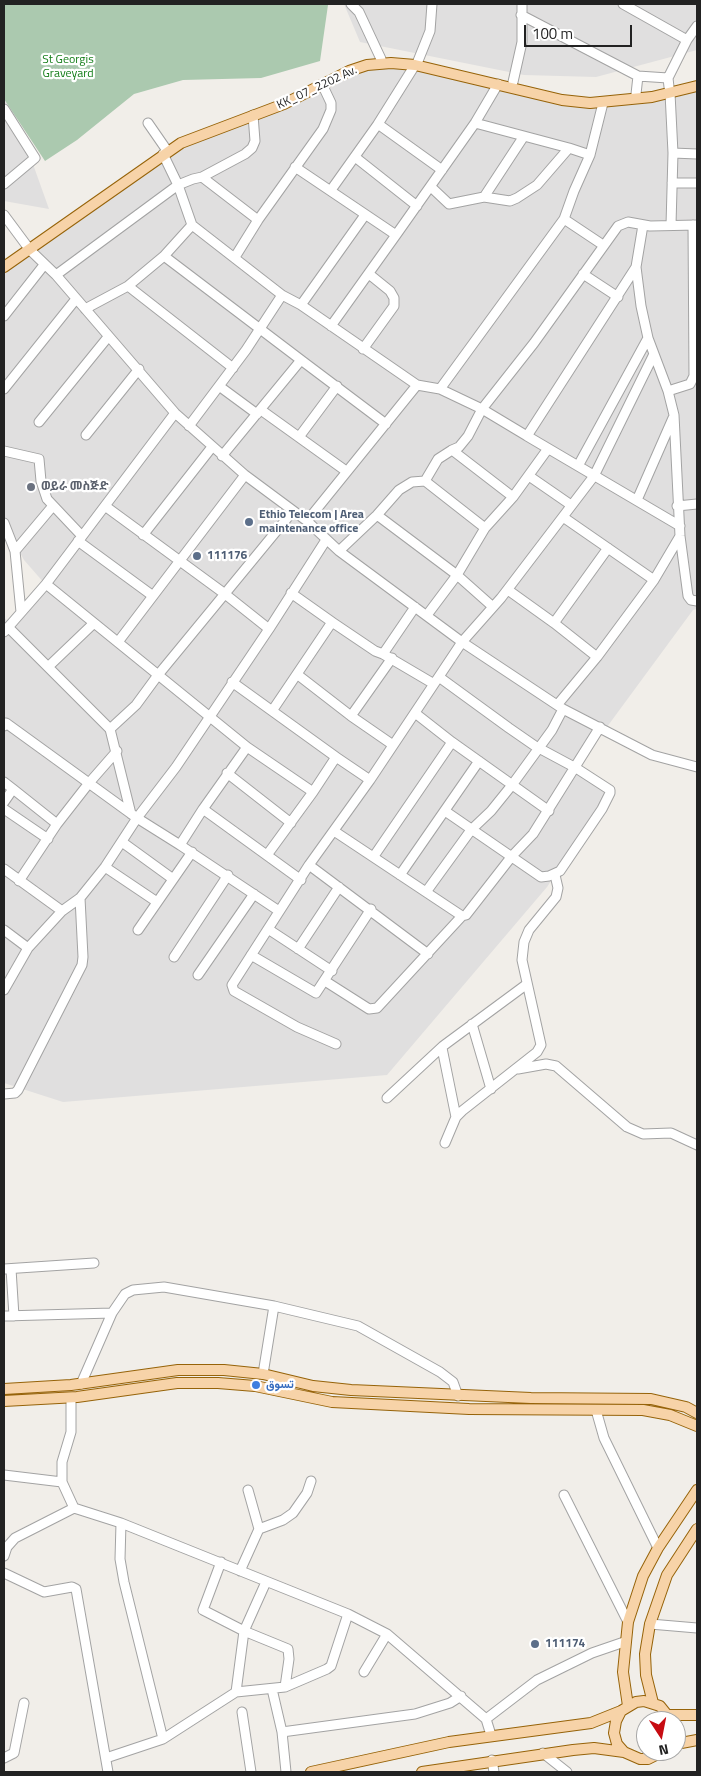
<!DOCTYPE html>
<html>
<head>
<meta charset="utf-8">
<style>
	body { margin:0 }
	#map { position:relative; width:701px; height:1776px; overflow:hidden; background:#f1eee9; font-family:"Titillium Web",sans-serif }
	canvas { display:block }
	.frame { position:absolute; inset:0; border:5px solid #222; pointer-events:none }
	.north { position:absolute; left:636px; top:1711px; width:50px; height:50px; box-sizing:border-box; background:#fff; border:1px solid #a7a7a7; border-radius:50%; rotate:169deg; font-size:14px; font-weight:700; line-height:20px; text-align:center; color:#222 }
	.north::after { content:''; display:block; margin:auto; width:18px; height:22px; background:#c70c12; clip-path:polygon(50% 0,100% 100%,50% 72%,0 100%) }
	.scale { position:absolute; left:524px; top:25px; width:108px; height:22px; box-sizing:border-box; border:2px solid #222; border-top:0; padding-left:6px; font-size:15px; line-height:18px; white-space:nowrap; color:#222; -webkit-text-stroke:4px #fff; paint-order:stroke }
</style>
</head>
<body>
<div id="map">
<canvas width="701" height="1776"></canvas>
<div class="frame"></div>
<div class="north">N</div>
<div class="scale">100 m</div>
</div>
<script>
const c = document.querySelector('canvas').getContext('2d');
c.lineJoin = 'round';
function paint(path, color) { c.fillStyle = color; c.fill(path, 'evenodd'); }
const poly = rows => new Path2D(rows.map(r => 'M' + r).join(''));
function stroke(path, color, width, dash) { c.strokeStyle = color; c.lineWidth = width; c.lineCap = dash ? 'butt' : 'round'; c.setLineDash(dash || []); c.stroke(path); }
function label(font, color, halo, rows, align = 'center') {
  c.font = font + ' "Titillium Web",Vazirmatn,"Noto Sans Ethiopic",sans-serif'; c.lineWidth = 4.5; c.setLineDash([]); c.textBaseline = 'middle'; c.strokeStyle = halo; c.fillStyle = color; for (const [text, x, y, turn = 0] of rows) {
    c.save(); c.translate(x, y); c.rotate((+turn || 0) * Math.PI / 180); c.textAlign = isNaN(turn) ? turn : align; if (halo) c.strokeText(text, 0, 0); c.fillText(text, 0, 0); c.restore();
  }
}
const residential = poly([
	[344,4,697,4,697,50,596,77,524,75,360,42],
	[391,63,590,103,697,86,697,609,693,610,579,765,612,789,547,887,387,1075,63,1102,4,1083,4,617,11,626,45,584,24,560,4,523,4,267,160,157,349,71],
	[4,83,49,209,4,201]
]);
const cemetery = poly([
	[4,4,327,4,328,5,320,61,261,78,183,80,134,94,77,140,45,161,4,99]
]);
const minor = poly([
	[351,4,359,12,381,59],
	[623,4,687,40],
	[521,15,638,76,668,78],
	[418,61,430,31,432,4],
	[513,82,522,42,522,4],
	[669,87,668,78,687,40,697,26],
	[670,93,673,153,671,225],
	[636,94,638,76],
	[4,109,35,158,4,184],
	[148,123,166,149],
	[475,123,569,148,537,185,517,198,510,201,484,197],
	[378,124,415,65],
	[569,148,590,155],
	[673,153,697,154],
	[163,154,178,185,192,225],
	[355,157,417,206],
	[295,167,396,235,331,326],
	[202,177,245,154,252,148,255,141,253,115],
	[672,183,697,183],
	[431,187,449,204,484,197,524,136],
	[331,190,378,124,442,170],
	[4,215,30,250,56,275,175,413,245,475,307,521,339,551,462,642,501,598,594,476,654,354],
	[564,219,603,245],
	[643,225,636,267,641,306,648,338,668,391,674,415,680,536,688,596,691,600,697,601],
	[396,235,475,123,498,84],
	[164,256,128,286,233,368],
	[235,257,258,220,323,129,331,110,331,103,322,84],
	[583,274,618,297],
	[56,275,178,185,193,179,202,177,258,220],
	[301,305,365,215],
	[85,309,128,286],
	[4,316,44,265],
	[363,349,394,306,394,298,390,291,369,274],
	[301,360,386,424],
	[219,386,257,414],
	[4,389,76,299],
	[440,389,564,219,574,191,590,155,603,103],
	[668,391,690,384,694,376,693,225],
	[261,410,346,471],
	[175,413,46,584,247,747,313,792,336,757,370,780,462,642,563,709,652,755,697,767],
	[39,422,108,337],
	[189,426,246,350,282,295],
	[86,435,139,369],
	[527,436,680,526],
	[299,437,337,386],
	[4,451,39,459,41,481,47,499,81,535],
	[222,456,301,360,164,256,192,225,282,295,301,305,417,385,440,389,482,409,527,436,636,267],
	[578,466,648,338],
	[529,476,571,505],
	[425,481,438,459,452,450],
	[513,497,452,450,459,447,468,436,482,409,534,343,618,226,628,222,650,226,697,225],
	[637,500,673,418],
	[677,506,697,504],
	[377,515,457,575,493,607],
	[563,517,654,580],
	[307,521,417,385],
	[4,523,15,551,21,612],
	[143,535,212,447],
	[78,541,153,596],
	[15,551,52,507],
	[339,551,377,515,399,490,412,482,425,481,485,528],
	[508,590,554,623,608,548],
	[415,607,383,654,434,684],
	[427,615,457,575,485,528,513,497,547,450],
	[332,622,375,651,383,654],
	[554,623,597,657,654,580,680,536],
	[8,627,110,729,131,814],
	[269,629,326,540],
	[4,632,46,584],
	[118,642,245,475],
	[49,666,94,623],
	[298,675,351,716,393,745],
	[439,677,509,728,535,746,576,768,610,790,610,793,602,809,560,871,549,876,541,877,445,811],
	[232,682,336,757],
	[558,704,597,657],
	[272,711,332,622,291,593],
	[415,713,452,742,549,811],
	[351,716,392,658],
	[4,726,6,723,137,818,180,845,203,809],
	[110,729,136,705,158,675,293,511],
	[247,747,203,809,301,880],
	[227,773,291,823],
	[4,782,13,789],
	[4,802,13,789,57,824],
	[4,809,48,839],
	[334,831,462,916],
	[122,842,173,879],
	[180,845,279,911],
	[267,855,313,792],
	[374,856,452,742],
	[309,865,428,954],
	[105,867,157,902],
	[4,869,62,911],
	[400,875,479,761],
	[19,881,57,824,89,783,117,751],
	[426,892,471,830,491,811,512,785,552,730,563,709],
	[268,929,332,971],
	[4,930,28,948],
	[138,930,192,852],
	[298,949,339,887],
	[251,955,316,993,371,909],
	[174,957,228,875],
	[198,975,254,894],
	[325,981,369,1009,377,1008,462,916,466,915,512,856,533,834,600,727],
	[4,990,28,948,62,911,80,898,105,867,137,818,176,767,269,629,225,594,105,506],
	[472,1024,491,1089],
	[336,1044,297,1027,234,991,232,985,309,865,370,780],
	[442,1048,456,1117],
	[518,1069,546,1064,556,1066,627,1127,643,1134,671,1133,697,1145],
	[4,1094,15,1093,18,1090,82,965,83,957,80,898],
	[387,1098,443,1046,527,984],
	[445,1143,456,1117,462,1111,537,1052,541,1045,522,960,524,942,529,930,556,897,558,888,555,875],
	[4,1269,94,1263],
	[11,1269,14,1316],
	[4,1316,112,1313],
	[263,1374,274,1306],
	[81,1384,112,1313,125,1294,133,1290,164,1287,274,1306,358,1326,440,1372,453,1382,458,1396],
	[71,1398,71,1432,62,1462,62,1482,74,1508],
	[596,1410,604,1438,658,1548],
	[4,1475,62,1482],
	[248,1490,259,1529],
	[564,1495,628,1622],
	[121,1523,120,1559,124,1582,163,1739],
	[4,1556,7,1547,15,1538,74,1508,121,1523,348,1614,387,1634,486,1719,491,1735],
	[221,1562,203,1610,244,1631,288,1649,289,1659,285,1687],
	[240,1571,259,1529,283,1520,293,1513,307,1493,311,1481],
	[4,1573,44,1592,72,1587,76,1589,108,1772],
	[650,1624,697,1628],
	[364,1672,387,1634],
	[272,1689,282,1732,286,1772],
	[236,1692,244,1631,266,1582],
	[242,1712,251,1772],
	[486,1719,537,1680,592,1653,624,1642],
	[282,1732,415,1714,450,1703,461,1696],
	[543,1753,567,1772],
	[4,1758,14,1753,24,1703],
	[106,1758,163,1739,236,1692,285,1687,327,1669,331,1666,348,1614],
	[492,1760,494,1772]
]);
const major = poly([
	[4,267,181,143,284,104,349,71,367,65,391,63,415,65,562,100,590,103,652,97,697,86],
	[4,1389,71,1385,178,1370,224,1370,263,1374,313,1386,351,1390,531,1398,651,1399,686,1407,697,1413],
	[4,1401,77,1397,177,1383,218,1383,255,1386,332,1402,469,1409,643,1410,670,1415,697,1426],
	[653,1703,646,1675,645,1654,650,1624,667,1575,697,1529],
	[628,1706,623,1672,628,1622,643,1576,658,1548,697,1490],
	[621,1711,616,1721,614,1733,617,1744,624,1752,640,1759,648,1759,664,1751],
	[669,1715,697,1715],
	[676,1744,697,1740],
	[311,1772,449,1742,591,1723,621,1711,636,1702,644,1701,660,1706,672,1721],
	[422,1772,573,1750,594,1748,624,1752]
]);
const markers = [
	[31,487,5,"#6b7280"],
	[249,522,5,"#5c6f8a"],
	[197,556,5,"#5c6f8a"],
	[256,1385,5,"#3f7fe0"],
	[535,1644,5,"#5c6f8a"]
];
const parkNames = [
	["St Georgis",68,60],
	["Graveyard",68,74]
];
const streetNames = [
	["KK_07_2202 Av.",317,88,-25]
];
const worshipNames = [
	["ወይራ መስጅድ",41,487]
];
const serviceNames = [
	["Ethio Telecom | Area",259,515],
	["maintenance office",259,529],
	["111176",207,556],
	["111174",545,1644]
];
const shopNames = [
	["تسوق",266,1385]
];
paint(residential, '#e0dfdf');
paint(cemetery, '#abc9af');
stroke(minor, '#a3a3a3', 11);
stroke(major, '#966309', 12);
stroke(minor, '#fff', 9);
stroke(major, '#f7d3a8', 10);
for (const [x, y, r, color] of markers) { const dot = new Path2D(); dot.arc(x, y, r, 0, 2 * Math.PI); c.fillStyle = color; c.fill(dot); stroke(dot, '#fff', 2); }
label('12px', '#137d18', '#fff', parkNames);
label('12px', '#222', '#fff', streetNames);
label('bold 12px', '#5b616d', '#fff', worshipNames, 'left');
label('bold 12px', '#4e5e75', '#fff', serviceNames, 'left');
label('bold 12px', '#366cbe', '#fff', shopNames, 'left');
</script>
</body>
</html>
